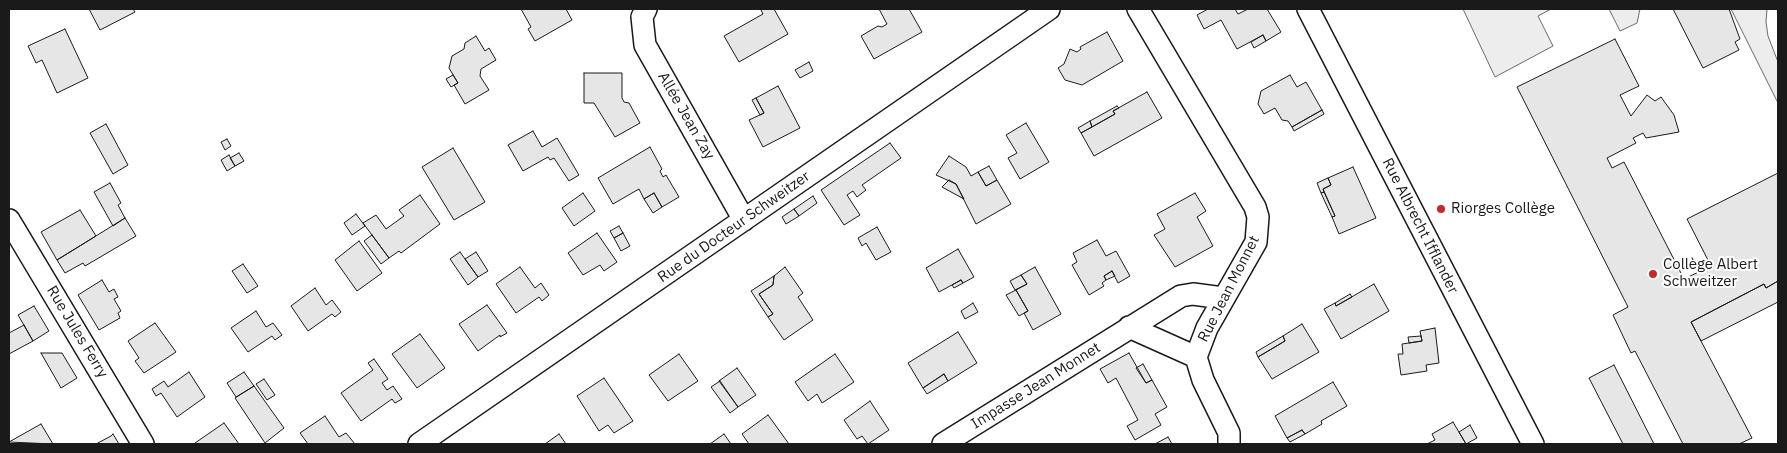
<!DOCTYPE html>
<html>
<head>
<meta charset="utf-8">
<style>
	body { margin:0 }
	#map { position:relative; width:1787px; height:453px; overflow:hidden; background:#fff; font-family:"IBM Plex Sans",sans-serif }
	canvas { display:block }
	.frame { position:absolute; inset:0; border:10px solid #1a1a1a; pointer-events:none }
</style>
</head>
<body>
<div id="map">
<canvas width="1787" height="453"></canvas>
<div class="frame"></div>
</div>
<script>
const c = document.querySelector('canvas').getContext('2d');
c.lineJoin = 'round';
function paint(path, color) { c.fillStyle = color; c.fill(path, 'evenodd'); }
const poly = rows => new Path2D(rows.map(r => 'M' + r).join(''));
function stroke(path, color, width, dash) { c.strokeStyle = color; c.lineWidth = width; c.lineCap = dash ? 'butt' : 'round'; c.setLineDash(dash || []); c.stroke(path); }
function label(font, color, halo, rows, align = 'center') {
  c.font = font + ' "IBM Plex Sans",sans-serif'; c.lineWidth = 4; c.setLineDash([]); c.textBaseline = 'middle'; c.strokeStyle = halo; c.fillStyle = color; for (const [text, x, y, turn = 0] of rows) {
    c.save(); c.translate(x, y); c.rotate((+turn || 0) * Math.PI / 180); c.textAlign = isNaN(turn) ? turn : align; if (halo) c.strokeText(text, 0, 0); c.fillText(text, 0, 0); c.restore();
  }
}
const built = poly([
	[1463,9,1551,9,1538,16,1553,46,1495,77,1463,9],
	[1609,9,1640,9,1637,23,1620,31,1609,9],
	[1731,9,1767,9,1766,22,1768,36,1778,62,1778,103,1731,9]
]);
const building = poly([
	[89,9,133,9,135,12,100,30,89,9],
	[521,9,566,9,572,20,535,41,528,29,531,27,521,9],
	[764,9,774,9,788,34,739,62,724,36,763,14,761,10,764,9],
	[879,9,909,9,922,32,874,59,861,36,878,26,882,27,887,24,879,9],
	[1208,9,1235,9,1238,14,1248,9,1267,9,1281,32,1266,41,1263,35,1237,49,1221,20,1204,29,1197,15,1208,9],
	[1673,9,1729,9,1740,39,1735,42,1739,50,1703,68,1673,9],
	[65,29,88,78,57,93,42,60,36,63,28,46,65,29],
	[1107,32,1123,61,1082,85,1065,80,1058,68,1064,64,1070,49,1077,52,1081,49,1080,47,1107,32],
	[1263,35,1266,41,1254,48,1251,42,1263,35],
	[476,36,485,51,489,48,496,60,481,69,480,76,489,90,465,104,454,85,458,83,449,68,452,56,464,49,465,43,476,36],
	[1615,39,1639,86,1620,95,1631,116,1647,95,1655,101,1661,97,1674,115,1679,132,1646,138,1643,133,1633,138,1636,143,1607,158,1612,168,1624,162,1684,279,1711,266,1687,219,1778,173,1778,281,1766,288,1764,284,1691,322,1752,438,1739,444,1683,444,1635,351,1631,353,1613,315,1628,307,1517,87,1615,39],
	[809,62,813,71,800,78,795,70,809,62],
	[584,73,622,73,622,98,624,102,629,103,640,123,615,137,594,103,584,103,584,73],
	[453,75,458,83,451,87,446,79,453,75],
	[1290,75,1297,87,1306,82,1322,110,1292,127,1288,121,1282,120,1275,108,1264,114,1258,104,1261,91,1290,75],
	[778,86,800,128,763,147,749,120,764,113,756,98,778,86],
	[1147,92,1162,118,1094,156,1081,133,1115,114,1113,111,1147,92],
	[756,98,764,113,760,115,752,100,756,98],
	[1117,106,1119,108,1113,111,1115,114,1092,127,1090,121,1117,106],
	[1322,110,1324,114,1294,131,1292,127,1322,110],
	[1090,121,1092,127,1081,133,1078,128,1090,121],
	[1026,123,1049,162,1020,179,1008,158,1017,153,1006,135,1026,123],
	[106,124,128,165,113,174,90,133,106,124],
	[533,131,542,147,557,138,579,175,569,181,554,158,550,160,548,157,523,171,508,145,533,131],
	[227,139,231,146,225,150,221,142,227,139],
	[890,143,901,158,862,185,866,190,857,197,853,191,847,195,860,215,844,225,821,190,890,143],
	[650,147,662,169,660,171,663,177,666,175,679,197,662,207,654,193,644,199,639,189,613,204,598,178,650,147],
	[453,148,485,202,454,220,422,167,453,148],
	[239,153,244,161,235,166,230,158,239,153],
	[229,155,235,166,227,171,221,160,229,155],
	[949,156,966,167,971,176,978,172,986,186,997,180,1011,204,976,224,956,184,936,175,949,156],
	[989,166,997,180,986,186,978,172,989,166],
	[1353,167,1376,218,1339,234,1332,217,1335,216,1323,189,1331,185,1328,178,1353,167],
	[1328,178,1331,185,1323,189,1324,192,1321,193,1317,183,1328,178],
	[949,180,956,184,964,199,942,187,949,180],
	[110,183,121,203,118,205,125,218,113,226,94,192,110,183],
	[1324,192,1335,216,1332,217,1321,193,1324,192],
	[583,193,595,211,574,226,562,208,583,193],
	[654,193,662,207,653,213,644,199,654,193],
	[1195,193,1206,211,1197,217,1213,246,1175,267,1154,235,1165,229,1157,214,1195,193],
	[420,195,440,224,401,253,399,251,389,258,363,223,376,215,386,229,404,216,399,210,420,195],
	[813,196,817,203,799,216,794,209,813,196],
	[794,209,799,216,786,224,782,217,794,209],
	[80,210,96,236,57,260,41,232,80,210],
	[356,214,365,226,352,235,344,223,356,214],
	[125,218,136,236,85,266,83,263,65,273,57,260,125,218],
	[619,226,623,233,614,238,610,231,619,226],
	[877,227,891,252,876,260,866,243,862,246,858,238,877,227],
	[597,233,617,262,604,271,600,265,583,275,568,253,597,233],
	[623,233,630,246,621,251,614,238,623,233],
	[372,235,389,258,381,264,364,241,372,235],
	[1097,240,1106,256,1116,251,1130,276,1118,283,1112,271,1104,276,1106,280,1102,283,1104,286,1089,295,1072,265,1077,262,1073,253,1097,240],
	[359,241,382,273,357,291,335,260,359,241],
	[958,249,974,277,963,283,961,280,939,292,926,268,958,249],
	[460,252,478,277,468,285,450,259,460,252],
	[476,252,488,271,478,277,465,259,476,252],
	[243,264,258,286,247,293,232,271,243,264],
	[520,267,535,288,541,283,549,295,542,301,539,297,516,313,496,284,520,267],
	[785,267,803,293,798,297,813,320,784,340,768,317,773,314,759,294,773,285,774,276,785,267],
	[1035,267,1061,314,1033,330,1024,313,1028,311,1016,290,1027,284,1021,275,1035,267],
	[1112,271,1115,276,1106,280,1104,276,1112,271],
	[1021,275,1027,284,1015,290,1010,281,1021,275],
	[774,276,773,285,759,294,773,314,768,317,751,291,774,276],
	[102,280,109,292,114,289,118,297,114,299,121,311,118,313,120,318,99,330,78,295,102,280],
	[961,280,963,283,954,288,952,285,961,280],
	[1778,281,1778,302,1701,341,1691,322,1764,284,1766,288,1778,281],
	[1374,284,1389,311,1341,339,1324,309,1335,303,1336,306,1374,284],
	[315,288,326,305,332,300,341,312,335,317,332,314,308,331,291,306,315,288],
	[1016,290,1028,311,1019,316,1006,295,1016,290],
	[1350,294,1352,297,1336,306,1335,303,1350,294],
	[973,303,978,312,965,319,961,311,973,303],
	[487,305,507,333,500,337,500,335,478,351,459,324,487,305],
	[34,306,49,331,33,341,18,315,34,306],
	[256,311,266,327,273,323,282,335,275,340,272,336,248,352,231,328,256,311],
	[155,323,176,352,144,373,135,361,139,358,128,341,155,323],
	[1302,324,1319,352,1272,379,1258,357,1285,341,1283,336,1302,324],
	[24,325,33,341,9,354,9,333,24,325],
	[1435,328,1439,363,1426,365,1427,371,1401,375,1398,354,1403,354,1402,344,1422,341,1420,331,1435,328],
	[958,332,977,363,948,381,944,374,923,388,908,363,958,332],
	[420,334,445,368,417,388,392,354,420,334],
	[1283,336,1285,341,1258,357,1256,352,1283,336],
	[1421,336,1422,341,1409,343,1408,337,1421,336],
	[41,353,62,353,77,378,61,388,41,353],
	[1129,353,1146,383,1152,380,1167,407,1155,414,1161,425,1135,440,1127,426,1138,420,1116,378,1108,383,1100,369,1129,353],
	[679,354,698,381,668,401,649,375,679,354],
	[835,354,854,382,822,403,817,394,808,401,795,382,835,354],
	[374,359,388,379,382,383,387,390,393,386,402,399,395,403,392,399,361,421,341,393,373,370,368,363,374,359],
	[1143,364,1152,380,1146,383,1136,368,1143,364],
	[1614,365,1654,444,1623,444,1589,378,1614,365],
	[737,368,756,395,738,407,719,381,737,368],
	[189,372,205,397,177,417,161,393,156,396,152,389,164,381,168,387,189,372],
	[244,372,254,386,236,397,227,383,244,372],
	[944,374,948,381,927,394,923,388,944,374],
	[604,378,633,421,614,433,608,425,599,431,577,396,604,378],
	[264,379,275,395,267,400,256,384,264,379],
	[720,381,738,407,730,413,711,387,720,381],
	[1333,382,1347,406,1321,421,1322,424,1305,434,1302,430,1287,438,1275,416,1333,382],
	[254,386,284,428,265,443,235,398,254,386],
	[870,401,889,430,868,444,862,436,857,439,844,420,870,401],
	[768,415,789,444,749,444,742,434,768,415],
	[325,416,339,437,346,433,355,444,308,444,300,433,325,416],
	[1453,422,1466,444,1427,444,1435,440,1432,434,1453,422],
	[224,423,239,444,196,444,195,443,224,423],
	[41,424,53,444,9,442,41,424],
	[1470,425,1477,438,1466,444,1459,432,1470,425],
	[1302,430,1305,434,1290,442,1287,438,1302,430],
	[113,434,119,444,96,444,111,436,113,434],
	[559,434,566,444,545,444,559,434],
	[724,434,731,444,710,444,724,434],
	[1168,437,1172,444,1155,444,1168,437]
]);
const minor = poly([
	[646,9,642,17,645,45,744,220],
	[1138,9,1255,207,1258,217,1256,242,1207,328,1196,357,1203,380,1229,433,1229,444],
	[1308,9,1533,444],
	[9,220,143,444],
	[1129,327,1196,357],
	[419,444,1049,9],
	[943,444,1181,296,1193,294,1223,298]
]);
const markers = [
	[1441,209,5,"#c62828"],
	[1653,274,5,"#c62828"]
];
const streetNames = [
	["Allée Jean Zay",686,116,60],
	["Rue Albrecht Ifflander",1420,226,63],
	["Rue du Docteur Schweitzer",734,227,-35],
	["Rue Jean Monnet",1229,289,-63],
	["Rue Jules Ferry",77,332,59],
	["Impasse Jean Monnet",1036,386,-32]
];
const poiNames = [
	["Riorges Collège",1451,209],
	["Collège Albert",1663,265],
	["Schweitzer",1663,282]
];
paint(built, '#ededed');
stroke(built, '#6a6a6a', 1);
paint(building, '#e6e6e6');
stroke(building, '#1a1a1a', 1);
stroke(minor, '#1a1a1a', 24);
stroke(minor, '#fff', 21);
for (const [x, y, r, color] of markers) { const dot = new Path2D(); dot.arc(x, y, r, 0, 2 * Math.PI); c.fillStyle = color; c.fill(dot); stroke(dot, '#fff', 2); }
label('15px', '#1a1a1a', '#fff', streetNames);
label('15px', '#1a1a1a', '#fff', poiNames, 'left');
</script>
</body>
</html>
